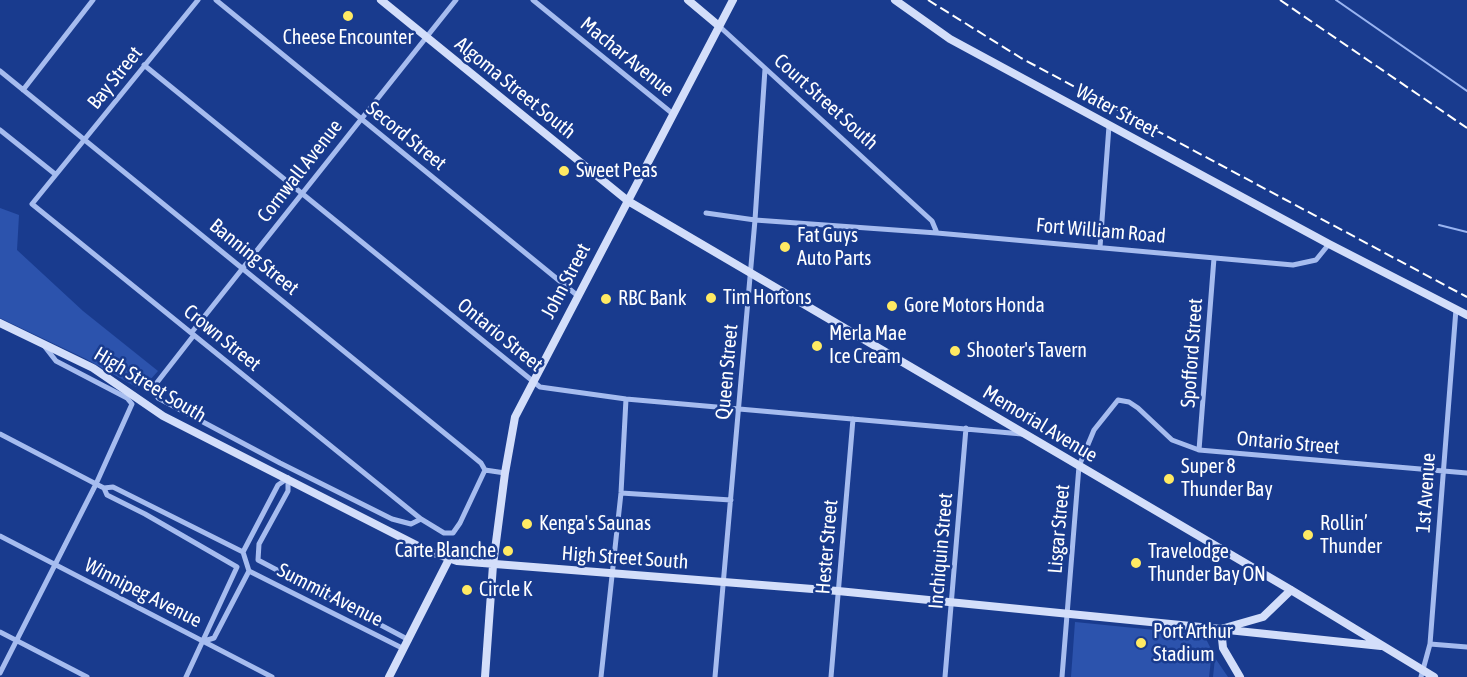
<!DOCTYPE html>
<html>
<head>
<meta charset="utf-8">
<style>
	body { margin:0 }
	canvas { display:block; background:#193b8e }
</style>
</head>
<body>
<canvas width="1467" height="677"></canvas>
<script>
const c = document.querySelector('canvas').getContext('2d');
c.lineJoin = 'round';
function paint(path, color) { c.fillStyle = color; c.fill(path, 'evenodd'); }
const poly = rows => new Path2D(rows.map(r => 'M' + r).join(''));
function stroke(path, color, width, dash) { c.strokeStyle = color; c.lineWidth = width; c.lineCap = dash ? 'butt' : 'round'; c.setLineDash(dash || []); c.stroke(path); }
function label(font, color, halo, rows, align = 'center') {
  c.font = font + ' "Asap Condensed",sans-serif'; c.lineWidth = 5; c.setLineDash([]); c.textBaseline = 'middle'; c.strokeStyle = halo; c.fillStyle = color; for (const [text, x, y, turn = 0] of rows) {
    c.save(); c.translate(x, y); c.rotate((+turn || 0) * Math.PI / 180); c.textAlign = isNaN(turn) ? turn : align; if (halo) c.strokeText(text, 0, 0); c.fillText(text, 0, 0); c.restore();
  }
}
const green = poly([
	[0,208,19,215,17,250,83,311,158,371,150,380,136,387,86,359,0,318],
	[1075,622,1204,635,1212,651,1209,677,1071,677],
	[1215,658,1228,677,1213,677]
]);
const stream = poly([
	[1336,0,1467,91],
	[1439,225,1467,232]
]);
const street = poly([
	[198,0,32,204,421,519,444,533,453,533,460,523,485,470],
	[216,0,578,296],
	[533,0,673,114],
	[719,26,932,221,937,233],
	[144,65,540,387,626,399,1022,434],
	[0,71,464,449,481,463,485,470],
	[23,90,93,0],
	[0,130,55,174],
	[706,213,755,220,937,233,1293,265,1316,260,1329,244],
	[1100,247,1109,126],
	[192,332,456,0],
	[194,335,155,385,154,390,158,398,280,463,392,519,411,524,421,519],
	[0,434,96,484,104,488,107,495,145,514,237,567,186,677],
	[1199,450,1214,258],
	[485,470,505,473],
	[288,478,288,491,259,544,258,560,409,640],
	[104,488,113,487,243,552],
	[621,493,731,500],
	[0,536,272,677],
	[243,552,278,485,288,478],
	[243,552,249,571],
	[0,632,87,677],
	[204,641,214,638,249,571,404,649],
	[1430,644,1467,647],
	[0,673,96,484,132,404,127,398,56,361,42,343],
	[601,677,621,493,626,399],
	[715,677,755,220,765,69],
	[831,677,853,419],
	[945,677,966,428],
	[1062,677,1079,466,1094,430,1118,400,1129,402,1138,408,1172,440,1199,450,1467,473],
	[1421,677,1430,644,1456,309]
]);
const secondary = poly([
	[381,0,628,201,1291,590,1434,677],
	[688,0,719,26],
	[895,0,950,39,1329,244,1467,315],
	[0,323,93,368,163,416,428,551,457,561,838,591,1221,629,1263,617,1291,590],
	[1221,629,1223,648,1240,677],
	[1228,630,1381,646],
	[389,677,449,559],
	[485,677,493,565,505,473,515,417,733,0]
]);
const rail = poly([
	[928,0,1021,58,1467,297],
	[1280,0,1467,128]
]);
const markers = [
	[348,16,6,"#ffea63"],
	[564,171,6,"#ffea63"],
	[785,247,6,"#ffea63"],
	[711,298,6,"#ffea63"],
	[606,299,6,"#ffea63"],
	[892,306,6,"#ffea63"],
	[817,346,6,"#ffea63"],
	[955,351,6,"#ffea63"],
	[1169,479,6,"#ffea63"],
	[527,524,6,"#ffea63"],
	[1308,535,6,"#ffea63"],
	[508,551,6,"#ffea63"],
	[1136,563,6,"#ffea63"],
	[467,590,6,"#ffea63"],
	[1141,643,6,"#ffea63"]
];
const poiNames = [
	["Cheese Encounter",348,38,"center"],
	["Sweet Peas",576,171],
	["Fat Guys",797,236],
	["Auto Parts",797,259],
	["Tim Hortons",723,298],
	["RBC Bank",618,299],
	["Gore Motors Honda",904,306],
	["Merla Mae",829,334],
	["Ice Cream",829,357],
	["Shooter's Tavern",967,351],
	["Super 8",1181,467],
	["Thunder Bay",1181,490],
	["Kenga's Saunas",539,524],
	["Rollin’",1320,524],
	["Thunder",1320,547],
	["Carte Blanche",496,551,"right"],
	["Travelodge",1148,552],
	["Thunder Bay ON",1148,575],
	["Circle K",479,590],
	["Port Arthur",1153,632],
	["Stadium",1153,655]
];
const streetNames = [
	["Machar Avenue",627,57,39],
	["Bay Street",115,78,-51],
	["Algoma Street South",515,88,39],
	["Court Street South",826,102,42],
	["Water Street",1117,111,28],
	["Secord Street",406,136,39],
	["Cornwall Avenue",300,171,-52],
	["Fort William Road",1101,231,5],
	["Banning Street",254,257,39],
	["John Street",566,281,-62],
	["Ontario Street",500,335,39],
	["Crown Street",222,338,39],
	["Spofford Street",1192,353,-86],
	["Queen Street",727,372,-85],
	["High Street South",150,385,31],
	["Memorial Avenue",1040,424,31],
	["Ontario Street",1288,443,5],
	["1st Avenue",1426,493,-86],
	["Lisgar Street",1059,529,-85],
	["Hester Street",827,547,-85],
	["Inchiquin Street",941,551,-85],
	["High Street South",625,558,4],
	["Winnipeg Avenue",143,593,27],
	["Summit Avenue",330,595,27]
];
paint(green, '#2c53ad');
stroke(stream, '#99b4f1', 2);
stroke(street, '#a6bcef', 5);
stroke(secondary, '#d3defa', 8);
stroke(rail, '#fff', 2, [10, 4.5]);
for (const [x, y, r, color] of markers) { const dot = new Path2D(); dot.arc(x, y, r, 0, 2 * Math.PI); c.fillStyle = color; c.fill(dot); stroke(dot, '#193b8e', 2); }
label('20px', '#fff', '#193b8e', poiNames, 'left');
label('20px', '#fff', '#193b8e', streetNames);
</script>
</body>
</html>
